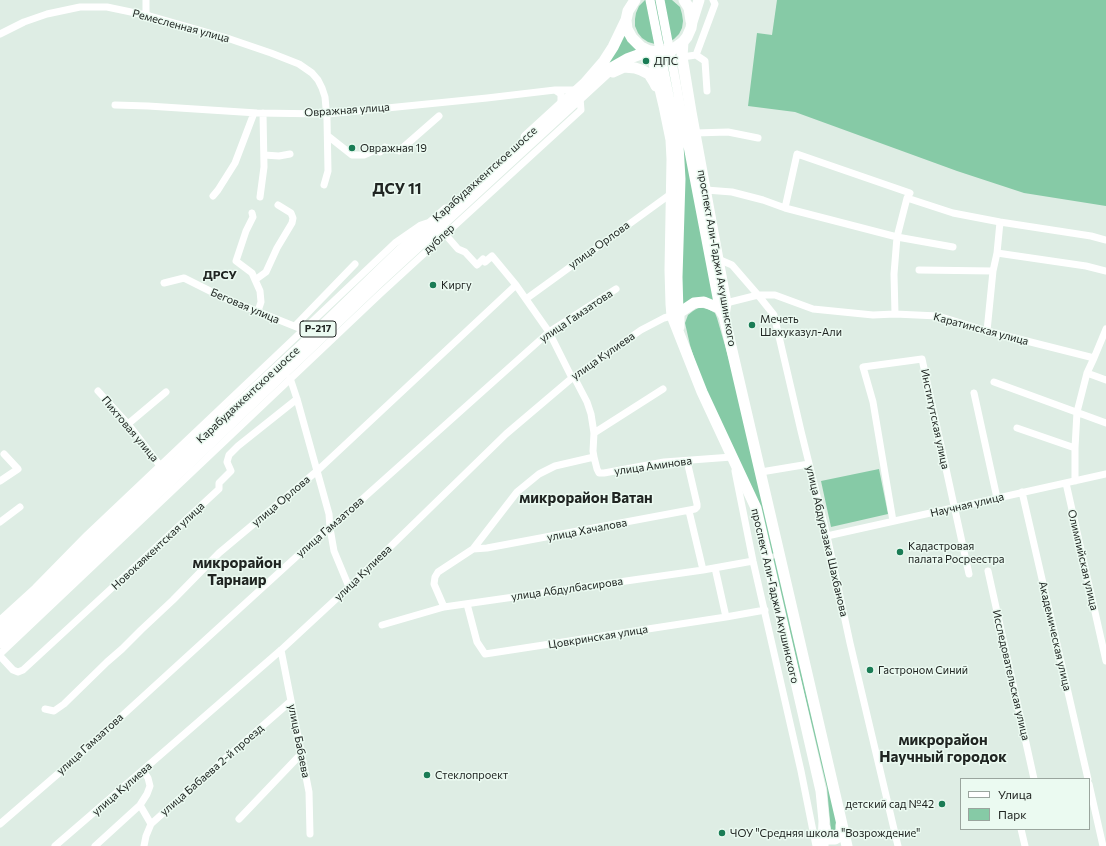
<!DOCTYPE html>
<html>
<head>
<meta charset="utf-8">
<style>
	body { margin:0 }
	#map { position:relative; width:1106px; height:846px; overflow:hidden; background:#deede4; font-family:Commissioner,sans-serif }
	canvas { display:block }
	.legend { position:absolute; left:960px; top:778px; width:130px; height:52px; box-sizing:border-box; background:#ebfaf1; border:1px solid #9aa59e; margin:0; padding:5px 7px; list-style:none; font-size:12px; color:#202522 }
	.legend li { display:flex; align-items:center; gap:8px; height:20px }
	.legend b { width:20px; border:1px solid #9aa59e }
</style>
</head>
<body>
<div id="map">
<canvas width="1106" height="846"></canvas>
<ul class="legend">
<li><b style="height:5px;background:#fff"></b>Улица</li>
<li><b style="height:11px;background:#86caa6"></b>Парк</li>
</ul>
</div>
<script>
const c = document.querySelector('canvas').getContext('2d');
c.lineJoin = 'round';
function paint(path, color) { c.fillStyle = color; c.fill(path, 'evenodd'); }
const poly = rows => new Path2D(rows.map(r => 'M' + r).join(''));
function stroke(path, color, width, dash) { c.strokeStyle = color; c.lineWidth = width; c.lineCap = dash ? 'butt' : 'round'; c.setLineDash(dash || []); c.stroke(path); }
function label(font, color, halo, rows, align = 'center') {
  c.font = font + ' Commissioner,sans-serif'; c.lineWidth = 3; c.setLineDash([]); c.textBaseline = 'middle'; c.strokeStyle = halo; c.fillStyle = color; for (const [text, x, y, turn = 0] of rows) {
    c.save(); c.translate(x, y); c.rotate((+turn || 0) * Math.PI / 180); c.textAlign = isNaN(turn) ? turn : align; if (halo) c.strokeText(text, 0, 0); c.fillText(text, 0, 0); c.restore();
  }
}
const green = poly([
	[645,0,672,0,680,7,682,14,683,21,682,28,679,34,674,39,668,43,662,44,655,44,648,42,642,38,638,33,635,26,635,19,636,13,639,6],
	[777,0,1106,0,1106,206,1024,193,957,171,795,112,748,106,757,33,772,35],
	[624,31,640,51,612,65,606,63],
	[667,56,714,301,683,307,666,57],
	[698,308,703,308,708,309,715,313,717,318,730,363,775,553,771,554,699,374,690,345,685,323,688,315,693,311],
	[879,469,888,514,831,527,821,481],
	[776,558,839,827,837,834,831,834,831,831,827,788,772,559]
]);
const minor = poly([
	[146,0,146,15],
	[0,34,24,22,47,14,80,7,107,7,150,16,227,38,271,53,299,64,312,73,318,80,322,88,325,97,327,119,328,171,324,185],
	[696,55,705,61,707,91],
	[682,57,696,55,715,4,713,0],
	[561,104,561,94,555,90,577,90],
	[115,105,148,106,257,113,327,114,487,98,555,90],
	[695,133,728,132,758,138],
	[328,136,352,155,364,155,375,150,380,152,385,147,399,151,439,116],
	[264,155,279,156,290,154],
	[706,190,732,192,763,200,785,208,897,237,953,247],
	[213,196,218,190,235,163,254,113],
	[260,197,264,167,263,113],
	[907,198,953,213,1000,222,1091,236,1106,240],
	[785,208,797,154,910,193,907,198,897,237,894,274,895,314],
	[252,213,253,217,246,231,236,261,252,273,260,291,261,302,258,311],
	[445,229,445,234,458,249,465,252,477,265,483,259,485,262,492,256,516,285,549,332,572,378,575,379,587,402,591,414,594,433,593,451,594,457],
	[997,253,1086,266,1106,271],
	[718,259,732,265,758,295,774,315,801,431,827,536,850,643,898,846],
	[919,270,993,271],
	[255,280,266,272,277,248,292,223,293,218,291,213,278,205],
	[164,283,184,278,224,298,304,330],
	[526,299,672,193],
	[726,303,758,295,775,295,813,309,873,315,895,314,938,316,987,331,1094,358],
	[295,326,355,264],
	[987,331,993,271,997,253,1000,222],
	[1087,373,1106,380],
	[290,378,297,399,329,514,330,528,334,551,349,587],
	[994,382,1106,423],
	[98,391,128,424,161,467],
	[974,393,997,498],
	[128,424,166,392],
	[1017,428,1075,448],
	[594,433,663,389],
	[735,471,753,561,801,771,816,846],
	[761,472,809,464],
	[0,481,18,469,4,454],
	[1075,481,1075,448,1077,412,1087,373,1094,358,1106,329],
	[1066,483,1106,661],
	[1022,492,1088,779],
	[689,511,703,570],
	[893,521,873,402,863,367,922,359,969,574],
	[0,522,20,507],
	[827,536,1106,474],
	[473,549,487,548,695,509,697,507,697,504,687,461],
	[715,568,726,617],
	[988,571,1034,779],
	[467,604,477,642,485,654,726,617,765,610],
	[444,607,434,584,435,577,438,572,473,549,517,492,539,474,555,466,594,457,597,469,599,473,604,473,664,462,732,457,733,461],
	[0,620,35,588,87,535,395,243,421,225,427,223],
	[382,625,444,607,703,570,753,561],
	[281,650,309,792,310,834],
	[0,654,380,294,581,110,580,98],
	[0,656,13,670,18,672,23,670,219,489,219,483,231,471,227,462,229,455,238,446,297,399],
	[45,709,54,711,64,704,107,662,122,649,141,630,173,600,219,553,317,471,516,285],
	[1089,784,1103,846],
	[140,805,151,824],
	[239,819,301,754],
	[0,824,67,766,318,537,330,528,549,332,616,289],
	[1021,829,1025,846],
	[55,846,143,770,281,650,349,587,506,434,572,378,641,330,664,318,675,315],
	[95,846,140,805,147,794,150,786,148,778,143,770],
	[144,846,146,836,151,824,171,806,291,701]
]);
const major = poly([
	[650,0,679,145,681,179,678,277,679,313],
	[660,0,719,308]
]);
const highway = poly([
	[635,0,628,11,626,20,627,29,632,38,641,47,649,51,661,52,672,50,683,42,687,37,691,28,692,22,699,0],
	[684,0,689,8,691,21],
	[683,42,682,57,691,112,726,303,724,316,847,846],
	[651,51,664,106,671,140,672,159,670,270,671,304,672,316,702,392,756,508,821,791,824,821,823,846],
	[613,72,624,67,635,68,641,70,649,74,654,82,656,86],
	[526,137,585,83,604,61,613,47,626,20],
	[679,327,679,313,694,303,704,302,719,308,724,316],
	[0,631,74,558,237,405,311,337,401,250,446,210],
	[0,643,379,282,613,67,627,59,649,51],
	[825,828,826,835,829,839,835,839,840,836,841,832,841,825]
]);
const markers = [
	[646,61,4,"#1a7c55"],
	[352,148,4,"#1a7c55"],
	[433,285,4,"#1a7c55"],
	[752,325,4,"#1a7c55"],
	[900,552,4,"#1a7c55"],
	[870,670,4,"#1a7c55"],
	[427,775,4,"#1a7c55"],
	[942,804,4,"#1a7c55"],
	[722,833,4,"#1a7c55"]
];
const shields = [
	[318,329,36]
];
const shieldNames = [
	["Р-217",318,329]
];
const streetNames = [
	["Ремесленная улица",181,26,15],
	["Овражная улица",347,110,-4],
	["Карабудахкентское шоссе",485,174,-42],
	["дублер",439,239,-43],
	["улица Орлова",599,245,-36],
	["проспект Али-Гаджи Акушинского",717,258,80],
	["Беговая улица",245,306,23],
	["улица Гамзатова",576,316,-34],
	["Каратинская улица",981,329,15],
	["улица Кулиева",603,356,-35],
	["Карабудахкентское шоссе",248,395,-43],
	["Институтская улица",935,419,78],
	["Пихтовая улица",130,429,50],
	["улица Аминова",653,466,-8],
	["улица Орлова",281,501,-40],
	["Научная улица",967,505,-13],
	["улица Гамзатова",330,527,-41],
	["улица Хачалова",587,530,-11],
	["улица Абдуразака Шахбанова",827,541,77],
	["Новокаякентская улица",158,546,-43],
	["Олимпийская улица",1083,560,77],
	["улица Кулиева",363,573,-44],
	["улица Абдулбасирова",567,589,-8],
	["проспект Али-Гаджи Акушинского",775,596,77],
	["Академическая улица",1055,636,77],
	["Цовкринская улица",598,637,-9],
	["Исследовательская улица",1011,675,77],
	["улица Бабаева",299,741,79],
	["улица Гамзатова",90,744,-42],
	["улица Бабаева 2-й проезд",212,770,-41],
	["улица Кулиева",122,789,-41]
];
const poiNames = [
	["ДПС",654,61],
	["Овражная 19",360,148],
	["Киргу",441,285],
	["Мечеть",760,319],
	["Шахуказул-Али",760,332],
	["Кадастровая",908,546],
	["палата Росреестра",908,559],
	["Гастроном Синий",878,670],
	["Стеклопроект",435,775],
	["детский сад №42",934,804,"right"],
	["ЧОУ \"Средняя школа \"Возрождение\"",730,833]
];
const neighbourhoodNames = [
	["ДРСУ",220,275]
];
const districtNames = [
	["ДСУ 11",397,189],
	["микрорайон Ватан",586,498],
	["микрорайон",237,563],
	["Тарнаир",237,580],
	["микрорайон",943,740],
	["Научный городок",943,757]
];
paint(green, '#86caa6');
stroke(minor, '#fff', 7);
stroke(major, '#fff', 9);
stroke(highway, '#fff', 11);
for (const [x, y, r, color] of markers) { const dot = new Path2D(); dot.arc(x, y, r, 0, 2 * Math.PI); c.fillStyle = color; c.fill(dot); stroke(dot, '#ebfaf1', 1.5); }
for (const [x, y, w] of shields) { const box = new Path2D(); box.roundRect(x - w / 2, y - 8, w, 16, 3); c.fillStyle = '#ebfaf1'; c.fill(box); stroke(box, '#202522', 1); }
label('bold 10px', '#202522', null, shieldNames);
label('11px', '#202522', '#ebfaf1', streetNames);
label('11px', '#202522', '#ebfaf1', poiNames, 'left');
label('bold 12px', '#202522', '#ebfaf1', neighbourhoodNames);
label('bold 15px', '#202522', '#ebfaf1', districtNames);
</script>
</body>
</html>
